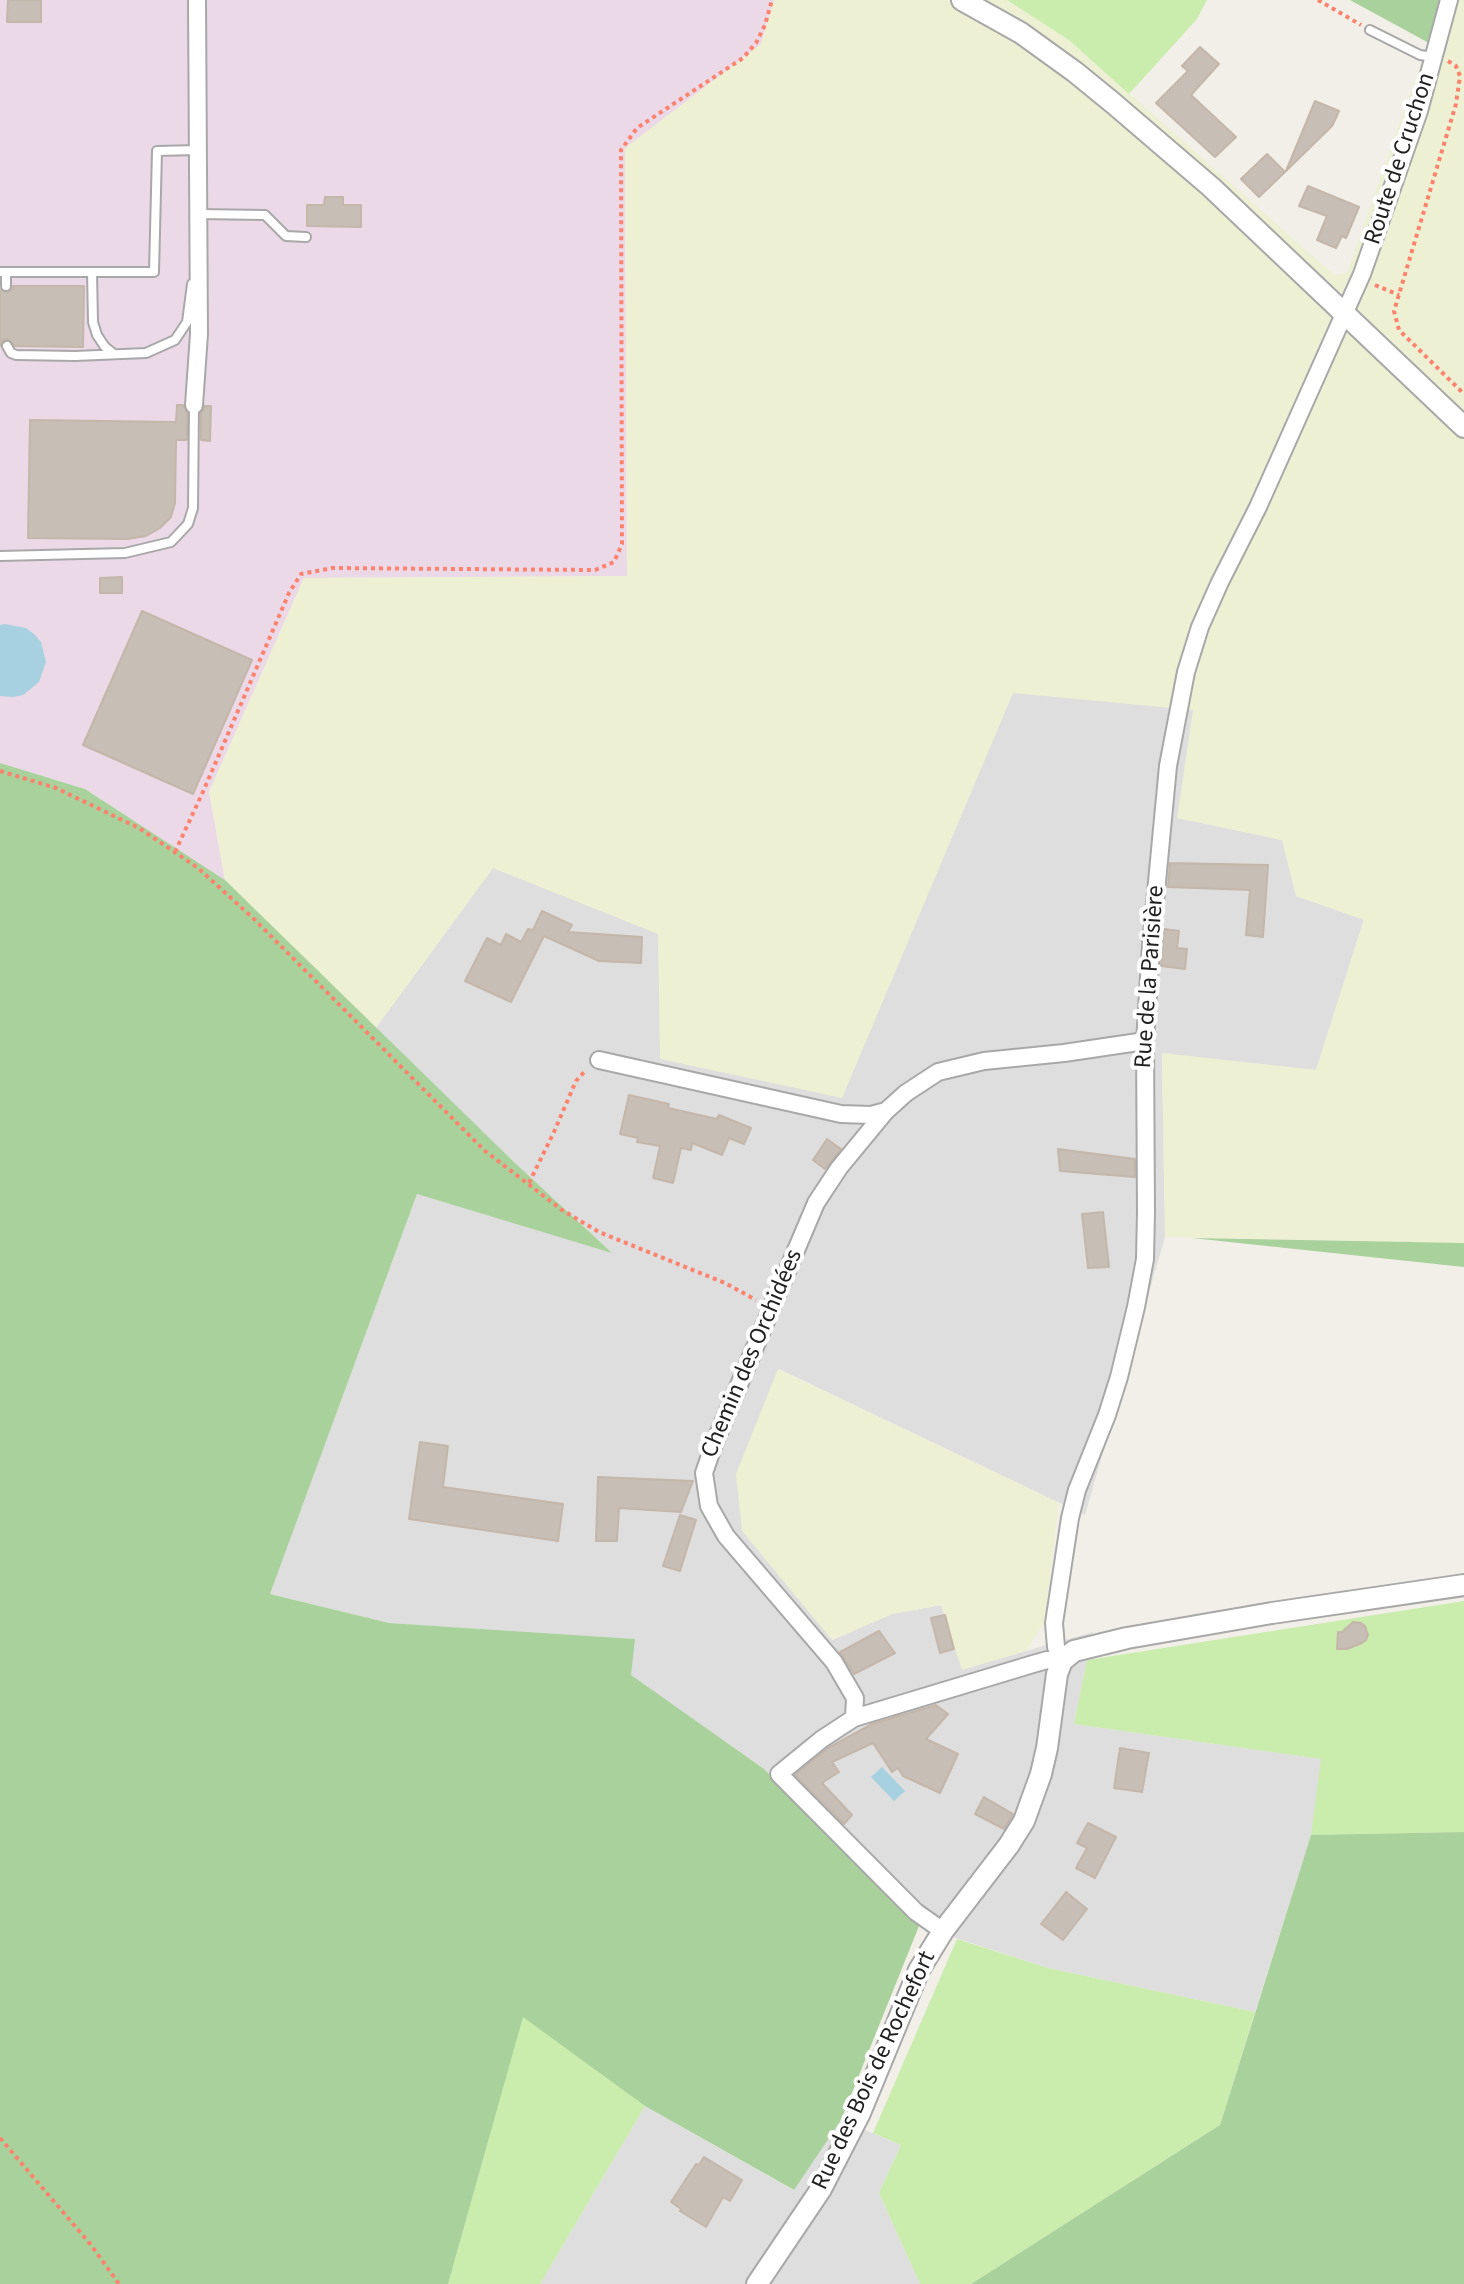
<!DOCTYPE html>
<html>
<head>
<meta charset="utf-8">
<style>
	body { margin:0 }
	canvas { display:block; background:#f1efe8 }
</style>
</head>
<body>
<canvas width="1464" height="2284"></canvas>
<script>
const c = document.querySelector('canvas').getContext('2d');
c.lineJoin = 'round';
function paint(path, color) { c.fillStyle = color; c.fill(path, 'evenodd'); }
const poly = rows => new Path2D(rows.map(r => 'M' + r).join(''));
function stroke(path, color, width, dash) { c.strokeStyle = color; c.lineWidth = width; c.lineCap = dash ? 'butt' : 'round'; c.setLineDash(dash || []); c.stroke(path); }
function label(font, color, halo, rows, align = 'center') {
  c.font = font + ' "Source Sans 3",sans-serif'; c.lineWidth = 8; c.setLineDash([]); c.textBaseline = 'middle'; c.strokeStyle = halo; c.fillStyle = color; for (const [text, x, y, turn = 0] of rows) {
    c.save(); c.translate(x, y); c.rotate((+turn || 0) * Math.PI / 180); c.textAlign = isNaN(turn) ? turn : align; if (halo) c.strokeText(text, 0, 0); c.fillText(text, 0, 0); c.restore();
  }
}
const residential = poly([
	[1013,692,1194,710,1178,818,1282,840,1296,896,1364,919,1316,1070,1162,1054,1165,1237,1085,1515,779,1369,832,1640,892,1614,941,1605,963,1669,1093,1632,1074,1724,1322,1759,1311,1835,1255,2012,1048,1968,919,1926,764,1769,630,1675,634,1639,389,1623,270,1594,417,1194,611,1252,514,1162,375,1029,493,868,658,933,841,1098],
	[645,2106,793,2190,841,2120,901,2145,879,2193,920,2284,540,2284]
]);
const industrial = poly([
	[0,0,774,0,761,44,625,149,627,576,304,578,209,792,225,880,85,789,0,763]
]);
const farmland = poly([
	[774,0,1007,0,1069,40,1334,275,1347,273,1443,0,1464,0,1464,1243,1165,1237,1162,1053,1316,1070,1364,920,1296,896,1282,840,1177,818,1193,710,1013,693,842,1098,660,1059,658,934,493,868,375,1029,225,880,209,792,304,578,627,576,625,148,761,44],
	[778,1369,1059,1503,1044,1623,1026,1651,962,1670,941,1605,892,1614,832,1640,742,1531,736,1474]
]);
const grass = poly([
	[1007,0,1207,0,1197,19,1129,94,1069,40],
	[1464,1601,1464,1832,1311,1835,1321,1759,1074,1724,1087,1660],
	[957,1939,1048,1968,1255,2012,1220,2125,971,2284,920,2284,879,2193,901,2145,873,2133],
	[523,2016,645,2106,540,2284,448,2284]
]);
const forest = poly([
	[1350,0,1443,0,1429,43],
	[0,763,85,789,225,880,514,1162,612,1253,417,1194,270,1594,389,1623,635,1639,631,1675,764,1769,919,1926,841,2120,794,2190,645,2106,523,2017,448,2284,0,2284],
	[1192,1238,1464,1243,1464,1267],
	[1464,1832,1464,2284,971,2284,1220,2125,1311,1835]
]);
const water = poly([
	[5,624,26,628,34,634,41,642,46,662,39,682,23,695,13,697,0,696,0,625],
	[882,1767,905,1791,894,1801,871,1777]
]);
const building = poly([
	[8,0,41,0,41,22,7,22,8,0],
	[1200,47,1219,64,1191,95,1236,137,1215,157,1156,103,1188,71,1182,66,1200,47],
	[1315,101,1339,111,1335,120,1332,126,1286,171,1315,101],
	[1267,154,1285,172,1259,197,1241,179,1267,154],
	[1308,186,1359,207,1346,238,1342,236,1336,248,1317,240,1327,216,1299,206,1308,186],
	[325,197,343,197,343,205,361,205,361,227,307,226,307,205,324,205,325,197],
	[13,286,84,286,83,347,15,346,8,339,3,340,0,346,0,289,7,293,12,290,13,286],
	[177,405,183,405,187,413,187,440,176,440,175,503,171,517,160,528,146,536,127,539,28,538,30,420,176,422,177,405],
	[205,406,211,406,210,441,201,440,201,413,205,406],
	[122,577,122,593,100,593,100,578,122,577],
	[142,611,252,660,193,794,83,745,142,611],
	[1170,863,1268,865,1263,937,1246,935,1250,890,1168,887,1170,863],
	[542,911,572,925,568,932,642,937,641,963,599,961,544,936,511,1002,465,981,487,938,501,945,506,934,521,942,528,929,533,930,542,911],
	[1164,929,1179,931,1177,948,1187,949,1185,969,1161,966,1164,929],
	[629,1095,669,1104,668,1108,717,1119,719,1115,751,1128,744,1144,729,1138,722,1155,692,1143,691,1150,681,1148,673,1183,653,1178,660,1146,637,1142,638,1138,620,1134,629,1095],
	[827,1139,841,1149,825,1169,813,1160,827,1139],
	[1058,1149,1135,1159,1135,1177,1060,1171,1058,1149],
	[1103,1212,1109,1267,1088,1268,1082,1214,1103,1212],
	[420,1442,448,1446,443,1487,563,1504,558,1541,409,1519,420,1442],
	[598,1477,693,1481,681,1512,619,1508,617,1541,596,1541,598,1477],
	[680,1515,696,1520,680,1571,663,1566,680,1515],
	[945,1615,954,1649,940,1653,931,1618,945,1615],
	[1353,1622,1361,1623,1365,1626,1368,1635,1366,1640,1362,1643,1347,1649,1337,1649,1338,1632,1342,1632,1353,1622],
	[879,1631,895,1653,854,1674,840,1652,879,1631],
	[936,1705,948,1714,926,1739,958,1754,940,1793,903,1776,898,1768,892,1772,873,1743,832,1762,839,1772,822,1783,852,1815,844,1824,795,1775,828,1748,872,1724,936,1705],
	[1120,1748,1149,1753,1142,1792,1114,1788,1120,1748],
	[984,1797,1013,1814,1004,1829,975,1814,984,1797],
	[1088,1823,1116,1837,1095,1878,1076,1868,1087,1848,1077,1843,1088,1823],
	[1066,1892,1087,1909,1063,1940,1041,1924,1066,1892],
	[704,2157,742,2180,730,2201,723,2197,706,2227,680,2211,681,2209,671,2202,696,2164,699,2165,704,2157]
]);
const path = poly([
	[1318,0,1361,25],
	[1448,61,1456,66,1460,76,1456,104,1394,311,1399,330,1464,394],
	[1375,285,1399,295],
	[0,771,56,788,118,818,139,828,198,868,255,920,485,1151,562,1210,599,1232,725,1283,756,1300],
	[175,852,202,794,289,593,301,574,332,568,595,570,614,562,622,544,621,150,637,128,743,58,756,43,765,25,772,0],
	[529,1183,554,1132,576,1081,585,1071],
	[0,2138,91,2245,119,2284]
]);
const service = poly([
	[1370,30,1420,55,1434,57],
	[198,214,265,215,286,236,306,237],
	[0,272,154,272,157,151,197,150],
	[6,272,6,286],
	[92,272,93,322,97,335,105,347,114,354],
	[7,346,11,353,16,355,75,356,146,353,175,340,187,322,192,284],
	[0,556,125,553,171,542,188,524,193,508,194,405]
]);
const minor = poly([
	[194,405,199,334,197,0],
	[599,1060,841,1114,871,1115,886,1111],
	[854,1718,855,1698,834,1662,726,1536,709,1506,704,1473,714,1444,816,1203,839,1168,886,1111,906,1093,938,1072,984,1061,1064,1053,1145,1041],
	[943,1931,916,1912,779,1774,822,1739,854,1718,1033,1664,1047,1660,1062,1661,1056,1647,1054,1623,1070,1518,1077,1490,1107,1415,1119,1377,1136,1307,1145,1259,1146,1212,1145,1041,1151,945,1168,766,1186,672,1200,627,1220,582,1258,507,1362,274,1419,111,1449,0]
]);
const tertiary = poly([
	[962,0,1021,33,1075,72,1113,103,1211,187,1464,427],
	[757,2284,821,2189,860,2113,919,1970,943,1931,1009,1845,1024,1821,1041,1774,1047,1748,1057,1674,1062,1661,1074,1651,1127,1638,1272,1613,1464,1585]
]);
const streetNames = [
	["Route de Cruchon",1401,159,-72],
	["Rue de la Parisière",1151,977,-86],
	["Chemin des Orchidées",753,1354,-67],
	["Rue des Bois de Rochefort",875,2071,-65]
];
paint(residential, '#dfdede');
paint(industrial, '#ebd9e7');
paint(farmland, '#edf0d3');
paint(grass, '#caecad');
paint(forest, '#a9d19c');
paint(water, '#a7d1e0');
paint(building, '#c7beb6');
stroke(building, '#c4b6a9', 2);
stroke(service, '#a8a8a8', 12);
stroke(minor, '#a8a8a8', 20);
stroke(tertiary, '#a8a8a8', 24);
stroke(path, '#fd826d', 4, [4, 4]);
stroke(service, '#fff', 8);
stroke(minor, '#fff', 16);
stroke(tertiary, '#fff', 20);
label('24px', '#212121', '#fff', streetNames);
</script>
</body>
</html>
